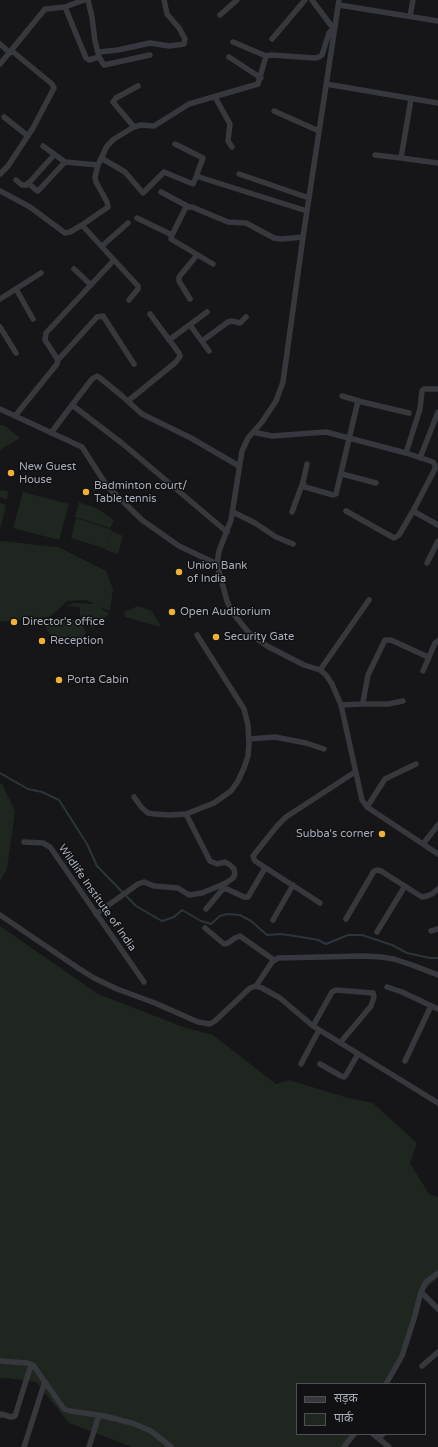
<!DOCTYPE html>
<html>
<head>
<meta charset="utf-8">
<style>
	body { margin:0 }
	#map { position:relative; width:438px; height:1447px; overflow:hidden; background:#161618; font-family:"Varela Round","Noto Sans Devanagari",sans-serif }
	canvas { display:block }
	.legend { position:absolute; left:296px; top:1383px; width:130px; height:52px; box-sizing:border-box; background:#111113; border:1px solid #4d4f55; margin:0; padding:5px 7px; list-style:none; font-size:12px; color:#a8adb8 }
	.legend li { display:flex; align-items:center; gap:8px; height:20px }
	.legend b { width:20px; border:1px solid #4d4f55 }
</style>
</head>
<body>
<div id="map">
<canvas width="438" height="1447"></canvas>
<ul class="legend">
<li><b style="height:5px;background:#37383d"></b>सड़क</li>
<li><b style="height:11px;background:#1e261f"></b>पार्क</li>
</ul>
</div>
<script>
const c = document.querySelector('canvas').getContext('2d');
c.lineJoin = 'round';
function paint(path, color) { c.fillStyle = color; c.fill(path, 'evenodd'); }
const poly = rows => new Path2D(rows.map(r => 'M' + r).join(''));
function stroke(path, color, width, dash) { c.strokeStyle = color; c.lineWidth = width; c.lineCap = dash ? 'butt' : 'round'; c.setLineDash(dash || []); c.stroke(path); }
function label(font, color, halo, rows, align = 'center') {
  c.font = font + ' "Varela Round",sans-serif'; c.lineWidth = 3; c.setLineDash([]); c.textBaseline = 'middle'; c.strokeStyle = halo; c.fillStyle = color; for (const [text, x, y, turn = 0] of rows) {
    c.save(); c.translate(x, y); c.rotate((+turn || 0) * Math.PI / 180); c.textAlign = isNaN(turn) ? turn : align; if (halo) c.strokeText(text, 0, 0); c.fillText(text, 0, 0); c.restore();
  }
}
const green = poly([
	[0,425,4,425,20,438,0,450],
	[0,490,8,491,7,500,0,497],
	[23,492,69,504,59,540,13,528],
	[79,502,98,509,114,520,110,528,75,517],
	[0,503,6,505,1,527,0,526],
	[76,518,112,530,106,549,71,538],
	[112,531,123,536,118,554,106,550],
	[0,541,58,547,106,571,113,589,110,611,100,607,109,614,92,628,80,616,80,607,66,606,73,603,95,604,86,600,67,601,50,617,0,622],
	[138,606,152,611,161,627,125,617,124,612],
	[58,617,78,620,86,632,82,642,73,646,54,642,45,626,48,622],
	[0,784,2,784,15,811,7,869,0,881],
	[0,926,98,994,186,1028,213,1035,276,1084,289,1080,349,1098,373,1103,417,1143,410,1163,429,1194,438,1197,438,1278,419,1295,415,1319,387,1384,297,1384,297,1434,352,1434,342,1447,132,1447,69,1423,36,1382,6,1378,0,1379]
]);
const stream = poly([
	[0,773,28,789,42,792,59,800,87,844,97,866,136,906,162,921,174,917,182,910,201,921,211,924,220,916,227,914,240,915,251,921,267,935,281,934,301,937,318,940,326,944,348,935,362,935,392,945,407,953,430,958,438,958]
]);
const minor = poly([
	[88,0,92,17,95,41,99,57,104,65,150,55],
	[312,0,333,28],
	[339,0,303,237,283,382,276,401,262,422,248,438,242,451,231,520,219,551,217,564,227,601,232,612,249,633,267,646,304,665,320,670,326,675,332,684,341,705,362,800,367,807,438,854],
	[339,5,438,21],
	[65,7,86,58,89,60,99,57],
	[220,15,237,0],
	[410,16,413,0],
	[272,39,305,0],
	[233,42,266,56],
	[0,44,10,53],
	[99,52,118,50,150,43,169,46,184,44,185,39,179,28,167,14,164,0],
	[229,57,261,78],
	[0,64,45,9,65,7,84,0],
	[326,84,438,103],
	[215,97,230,124,228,141,232,147],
	[411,99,401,158,438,163],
	[274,111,319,131],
	[4,117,28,136],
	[134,127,113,102,116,98,138,86],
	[175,144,203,158,197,174,199,177,307,211],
	[43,146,65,162,98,165],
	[375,155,401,158],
	[101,158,125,172,143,193,164,172,193,184,197,175],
	[0,174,8,166,33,128,54,88,52,84,12,51],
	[239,174,309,198],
	[16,180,22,185,27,185,54,155],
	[28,183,36,190,38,191,65,162],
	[0,191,30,207,65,233,70,232,82,225],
	[161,192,189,207],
	[137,218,172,235],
	[102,246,128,223],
	[114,260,138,286,138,289,129,300],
	[213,264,171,239,172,235,186,207,192,207,228,222,246,223,274,238,282,239,303,237],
	[74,269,91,285],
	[16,289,33,319],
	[0,299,41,273],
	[190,299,179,281,179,277,197,255],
	[190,325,209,351],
	[0,327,16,353],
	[169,340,207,312],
	[202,341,228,322,232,321,240,323,246,317],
	[58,360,97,317,103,316,134,364],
	[342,396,359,401],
	[128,401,176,362,180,356,179,353,150,314],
	[0,409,82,447,107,486,142,520,179,546,217,564],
	[15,416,57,364,58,360,45,340,46,333,114,260,82,225,108,207,107,202,96,182,95,177,98,165,107,146,114,139,134,127,141,125,154,126,189,104,258,84,266,56,271,55,315,58,319,57,322,55,329,33,335,27],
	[253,432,272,436,326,432,406,453,433,462,435,465,435,469,413,511,438,525],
	[51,433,72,405],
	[406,453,420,409,422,391,424,389,438,389],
	[420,458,438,412],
	[307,464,303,482,305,487,333,495,336,494,358,401,409,413],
	[342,474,376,483],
	[346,511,394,538,399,535,413,511],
	[233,512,255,523,276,537,293,544],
	[292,512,303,482],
	[227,532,123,444,72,405,92,379,97,376,100,378,122,396,142,414,191,438,239,466],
	[427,563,438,541],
	[320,670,369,600],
	[423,671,435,643,438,641],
	[361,704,388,704,403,701],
	[341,705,361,704,363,702,368,675,385,640,391,640,428,657],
	[249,739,275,737,306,743,324,749],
	[134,797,142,808,148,813,154,814,170,815,186,814],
	[367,807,385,779,416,764],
	[24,842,43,843,50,847,144,982],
	[423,844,438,825],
	[320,903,255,861,253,856,277,826,286,817,355,772],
	[206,909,222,890,225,889,227,889,244,897,248,897,265,868],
	[96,914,138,884,144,882,154,886,178,888,189,895,202,893,226,883,233,878,235,874,234,869,230,865,225,862,217,864,210,861,186,814,214,803,231,791,238,781,244,768,248,756,249,743,248,725,244,709,197,635],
	[0,915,78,968,94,978,117,989,155,1003,198,1022,210,1024,215,1021,250,988,256,986,262,988,280,998,313,1026,438,1103],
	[346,919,374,871,377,870,381,871,422,897,427,896,432,894,438,889],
	[273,920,293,885],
	[205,928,224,944,228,943,235,938,240,936,274,960],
	[431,931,438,929],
	[377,932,405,886],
	[256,986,272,962,278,958,364,956,381,957,394,959,412,965,438,975],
	[387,987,402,992,438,1009],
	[313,1026,332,992,336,990,373,993,374,997,371,1006,340,1043],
	[405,1061,431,1006],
	[301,1064,319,1030],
	[320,1064,341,1076,344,1077,346,1075,358,1054],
	[421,1292,438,1309],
	[0,1361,27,1363,33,1365,64,1409,70,1411,104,1416,132,1423,151,1431,171,1447],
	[422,1366,438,1352],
	[386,1384,402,1356,414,1319,421,1292,426,1282,438,1273],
	[0,1415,1,1414,11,1417,15,1416,31,1365],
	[373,1434,389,1447],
	[379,1438,383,1434],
	[24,1447,45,1381],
	[89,1447,99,1415],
	[344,1447,354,1434]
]);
const markers = [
	[11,473,4,"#f2b134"],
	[86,492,4,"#f2b134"],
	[179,572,4,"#f2b134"],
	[172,612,4,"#f2b134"],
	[14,622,4,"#f2b134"],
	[216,637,4,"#f2b134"],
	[42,641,4,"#f2b134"],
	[59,680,4,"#f2b134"],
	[382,834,4,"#f2b134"]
];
const poiNames = [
	["New Guest",19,467],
	["House",19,480],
	["Badminton court/",94,486],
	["Table tennis",94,499],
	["Union Bank",187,566],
	["of India",187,579],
	["Open Auditorium",180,612],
	["Director's office",22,622],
	["Security Gate",224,637],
	["Reception",50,641],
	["Porta Cabin",67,680],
	["Subba's corner",374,834,"right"]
];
const streetNames = [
	["Wildlife Institute of India",97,898,55]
];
paint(green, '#1e261f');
stroke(stream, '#2c353c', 2);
stroke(minor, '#37383d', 5.5);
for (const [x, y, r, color] of markers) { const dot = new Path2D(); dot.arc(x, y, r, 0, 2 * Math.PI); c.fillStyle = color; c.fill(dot); stroke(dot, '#111113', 1.5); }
label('11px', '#a8adb8', '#111113', poiNames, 'left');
label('11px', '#a8adb8', '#111113', streetNames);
</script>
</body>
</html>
